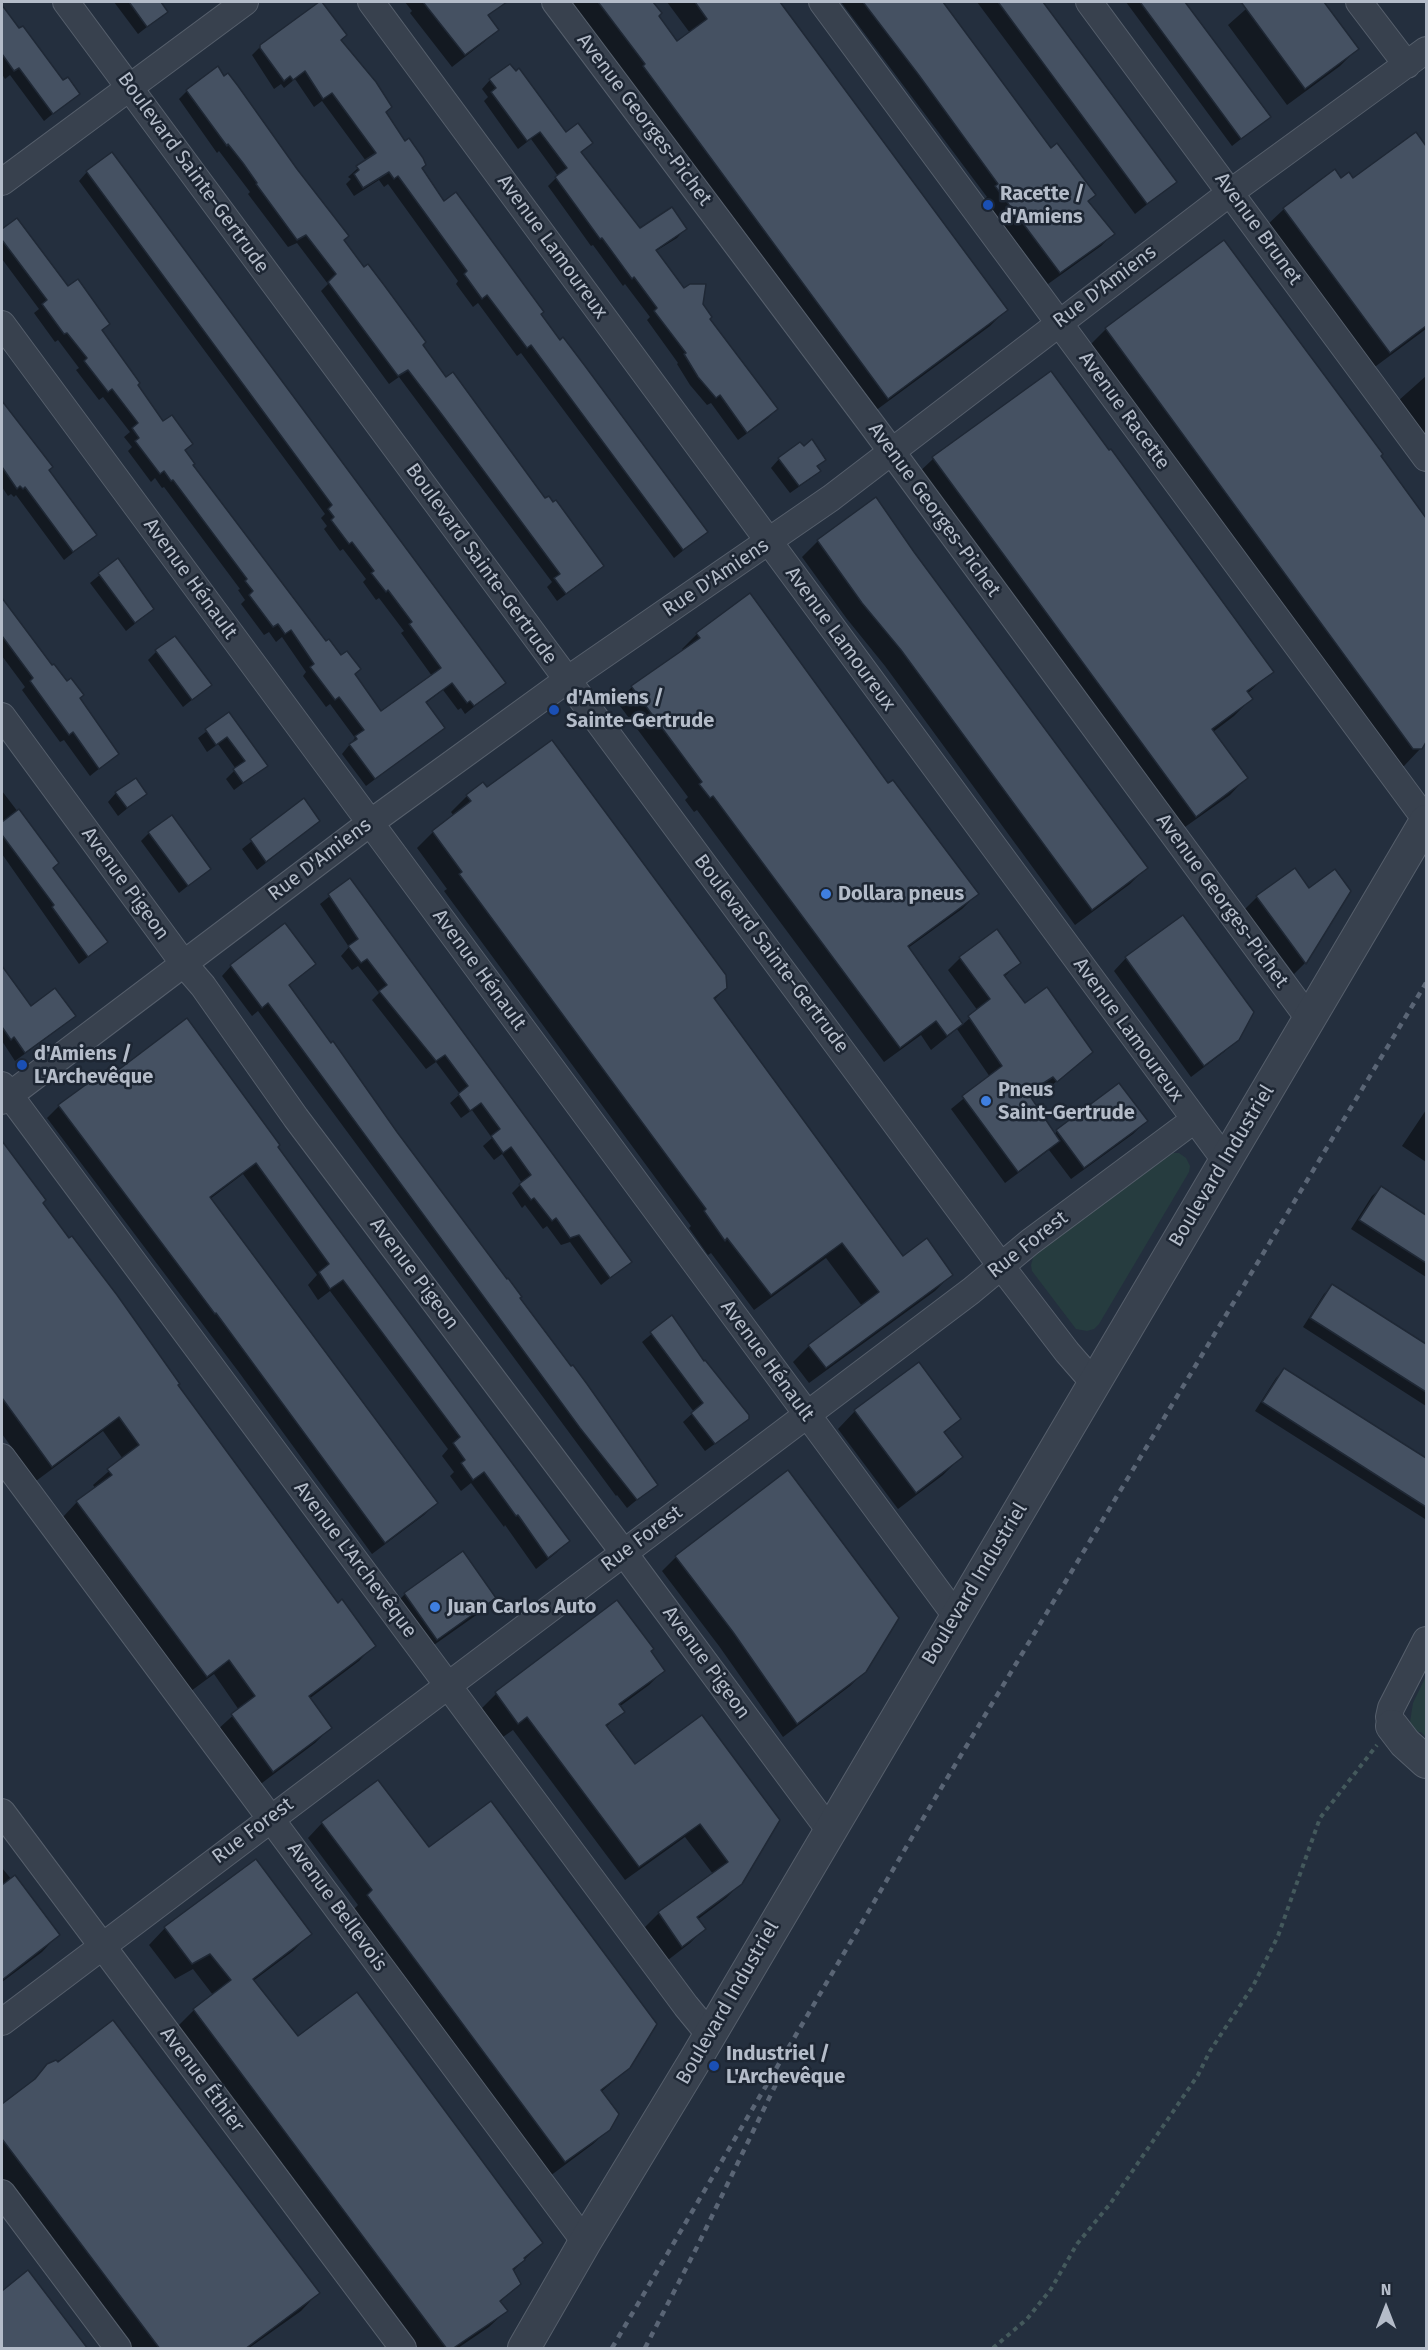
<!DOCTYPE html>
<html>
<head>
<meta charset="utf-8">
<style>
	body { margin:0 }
	#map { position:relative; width:1428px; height:2350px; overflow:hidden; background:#242f3e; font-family:"Fira Sans",sans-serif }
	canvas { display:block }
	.frame { position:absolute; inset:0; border:3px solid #b4bcc9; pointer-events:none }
	.north { position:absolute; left:1356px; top:2278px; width:60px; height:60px; -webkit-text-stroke:4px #1d2633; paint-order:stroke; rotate:0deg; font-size:16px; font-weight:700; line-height:24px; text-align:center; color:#b4bcc9 }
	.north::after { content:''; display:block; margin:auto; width:21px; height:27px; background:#b4bcc9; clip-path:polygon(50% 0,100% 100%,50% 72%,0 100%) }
</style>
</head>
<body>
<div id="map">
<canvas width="1428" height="2350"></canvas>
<div class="frame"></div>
<div class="north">N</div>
</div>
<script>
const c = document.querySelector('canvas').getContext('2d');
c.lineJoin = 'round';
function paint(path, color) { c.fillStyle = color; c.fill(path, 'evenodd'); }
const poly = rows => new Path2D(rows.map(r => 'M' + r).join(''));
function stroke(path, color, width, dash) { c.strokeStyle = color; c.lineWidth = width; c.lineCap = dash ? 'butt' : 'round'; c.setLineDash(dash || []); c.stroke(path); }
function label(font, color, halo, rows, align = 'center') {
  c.font = font + ' "Fira Sans",sans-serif'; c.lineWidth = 5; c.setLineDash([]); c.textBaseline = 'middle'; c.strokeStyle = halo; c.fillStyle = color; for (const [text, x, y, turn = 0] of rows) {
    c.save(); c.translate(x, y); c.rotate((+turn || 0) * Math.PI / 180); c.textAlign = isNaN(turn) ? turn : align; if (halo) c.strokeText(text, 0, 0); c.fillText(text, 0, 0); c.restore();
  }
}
const green = poly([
	[1173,1153,1179,1153,1186,1158,1190,1166,1189,1172,1099,1324,1094,1329,1087,1331,1076,1329,1032,1271,1031,1265,1034,1254],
	[1426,1676,1426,1737,1421,1732,1417,1732,1410,1722,1413,1703]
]);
const shadow = poly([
	[114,2,159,2,166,12,138,34],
	[405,2,495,2,492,5,495,9,487,16,497,30,484,42,452,67,410,13,412,11],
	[570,2,651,2,660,13,657,16,677,43,690,33,667,2,778,2,1006,310,990,326,871,414],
	[841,2,941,2,1113,234,1101,246,1048,284,984,199,987,197],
	[977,2,1042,2,1175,182,1135,214],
	[1126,2,1183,2,1269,117,1232,146],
	[1254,2,1322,2,1357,49,1340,66,1287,105,1228,25],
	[2,7,63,83,78,93,44,121,10,75,5,79,2,74],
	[339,40,443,203,540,315,706,532,674,558,521,353,517,356,478,303,473,307,456,284,458,281,388,184,384,187,379,180,354,196,346,184,351,179,348,177,366,161,322,101,314,107,295,79,284,88,281,84,274,89,252,55,261,46],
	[490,80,566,134,591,143,580,153,640,230,685,229,677,238,656,251,684,290,701,304,708,319,776,409,768,418,738,440,711,403,707,405,690,385,677,364,678,363,647,320,650,317,625,284,623,286,593,245,591,246,548,186,558,176,531,139,518,149,484,101,488,97,482,89],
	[187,91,343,241,446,379,602,566,593,574,557,601,547,587,552,582,399,377,389,384,321,291,328,284,297,243,288,247,248,194,250,192,219,151,217,153,179,99],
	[1416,134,1426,148,1426,329,1372,369,1266,226,1284,209,1341,180,1353,180],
	[87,172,504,683,465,714,461,708,458,710,443,690,426,703,443,728,366,786,342,754,355,738,330,704,326,707,303,676,306,672,282,637,276,642,269,632,264,635,241,604,245,600,238,590,240,589,164,487,162,488,155,478,151,482,128,451,132,447,124,437,130,432,103,397,99,400,76,370,79,368,58,340,55,342,34,313,39,309,2,259,2,231,17,220,101,331,192,465,381,713,432,676,401,633,404,631,379,598,376,600,363,582,366,579,343,549,340,551,324,529,327,526,321,518,325,514,304,485,79,181],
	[1224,242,1426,521,1426,739,1421,748,1404,766,1396,766,1089,346,1106,329],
	[1051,373,1272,671,1247,694,1251,699,1234,716,1213,732,1246,778,1230,795,1178,832,916,475,933,459],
	[1426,376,1426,440,1398,401],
	[2,402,51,467,48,470,95,535,64,560,16,495,14,497,11,494,8,496,2,487],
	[779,459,824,460,816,467,819,470,810,479,790,493,771,468],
	[876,499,913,553,1146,868,1130,884,1075,925,885,666,847,619,802,557,818,541],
	[118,560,153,609,126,631,90,583],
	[2,601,51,667,79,699,117,754,90,776,64,740,60,742,22,690,25,687,2,656],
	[697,634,888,785,977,894,962,909,908,948,962,1025,978,1011,948,970,960,958,1019,963,1004,977,1025,1005,1091,1052,1044,1092,1040,1088,1028,1096,1054,1135,1057,1131,1146,1121,1133,1134,1071,1179,1049,1150,1005,1183,951,1109,990,1077,957,1029,931,1050,921,1035,884,1062,697,810,694,812,685,800,688,797,617,702,632,687,684,651,682,649],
	[156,652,210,685,183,707,148,660],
	[229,714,266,766,234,790,226,779,236,769,218,744,207,752,198,738],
	[2,791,57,863,51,869,106,942,79,964,2,854],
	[116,793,145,794,118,816,108,802],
	[467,796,726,988,714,1000,902,1258,951,1275,935,1291,809,1383,793,1362,809,1346,862,1306,826,1258,754,1310,711,1253,708,1255,689,1228,691,1226,444,891,447,889,417,848,433,832,454,816,451,812],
	[303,800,318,821,257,870,242,849],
	[149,833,209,869,179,893,141,841],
	[350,880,630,1262,601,1285,570,1242,561,1245,547,1226,543,1229,525,1205,522,1208,512,1193,522,1183,502,1154,494,1160,483,1146,492,1138,472,1110,461,1118,450,1103,460,1094,436,1062,426,1069,372,1000,379,993,358,966,352,970,341,956,349,947,320,904],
	[1257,897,1305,963,1294,974,1245,909],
	[1126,958,1238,1039,1224,1052,1191,1077,1114,971],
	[314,964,288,986,656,1484,627,1508,617,1495,616,1496,258,1011,252,1016,222,976,231,966],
	[2,970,31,1008,74,1016,64,1025,15,1061,2,1041],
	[117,1073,276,1147,568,1541,556,1553,536,1569,505,1525,504,1527,471,1483,461,1491,450,1476,454,1472,442,1456,448,1449,330,1291,318,1300,308,1285,317,1275,243,1174,210,1199,436,1503,424,1515,372,1554,238,1371,47,1118,59,1106],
	[1426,1110,1426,1162,1402,1146],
	[4,1146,41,1203,337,1605,374,1645,359,1661,309,1699,330,1728,315,1743,258,1786,216,1731,239,1710,214,1674,191,1691,62,1518,77,1502,96,1489,93,1485,123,1459,103,1431,36,1481,2,1434,2,1148],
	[1381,1188,1426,1217,1426,1277,1351,1229,1372,1196],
	[1333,1286,1426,1346,1426,1406,1303,1327,1324,1294],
	[672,1317,738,1427,705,1451,683,1422,694,1412,642,1342],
	[1284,1370,1426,1460,1425,1519,1255,1411,1276,1378],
	[855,1411,959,1419,943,1434,961,1457,943,1475,898,1509,838,1429],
	[788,1472,865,1671,850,1686,783,1737,719,1646,662,1571,676,1557],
	[462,1553,494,1598,482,1611,424,1652,392,1607,405,1594],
	[617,1602,663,1671,649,1685,619,1707,623,1711,606,1727,635,1766,702,1717,741,1883,726,1898,697,1920,704,1929,690,1943,668,1960,645,1927,659,1913,713,1874,685,1837,625,1880,513,1730,503,1737,482,1708,496,1694],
	[322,1823,428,1849,629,2068,601,2092,609,2129,593,2144,550,2176,353,1910,358,1905,308,1838],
	[2,1868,58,1935,42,1952,2,1982],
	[165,1928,310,1934,293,1951,253,1981,298,2038,541,2243,513,2271,519,2284,499,2303,506,2311,489,2327,458,2348,418,2348,177,2027,194,2010,213,1995,193,1969,175,1979,149,1945],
	[67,2057,318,2293,301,2311,249,2348,130,2348,2,2179,2,2106,27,2087,48,2065],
	[28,2273,86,2348,2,2348,2,2293]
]);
const building = poly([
	[129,2,161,2,168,12,147,27,129,2],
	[319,2,322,2,347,35,341,40,376,82,392,107,386,112,405,141,409,138,423,158,426,165,422,168,444,201,456,192,544,312,541,314,560,340,563,337,585,366,708,532,683,550,531,345,527,348,487,295,482,299,464,274,467,271,398,176,394,179,389,172,363,188,354,174,359,170,356,166,376,153,332,93,323,99,305,71,293,80,290,76,284,81,260,48,260,45,319,2],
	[423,2,507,2,488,15,499,30,465,55,423,2],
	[598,2,653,2,662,13,659,16,677,41,707,19,695,2,780,2,1008,310,888,399,643,66,645,64,598,2],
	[863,2,943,2,1051,148,1057,143,1096,195,1088,201,1115,234,1060,273,995,186,998,184,918,74,863,2],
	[998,2,1043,2,1177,182,1147,204,998,2],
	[1140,2,1185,2,1271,117,1241,139,1140,2],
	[1241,2,1324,2,1359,49,1305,89,1241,2],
	[2,5,19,28,23,26,63,80,68,77,80,94,53,114,19,68,14,71,2,54,2,5],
	[510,64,516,71,519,68,566,132,578,123,593,143,581,152,640,228,672,207,687,229,656,250,684,288,690,284,706,284,703,304,712,317,710,319,778,409,747,433,720,395,716,398,698,377,684,354,686,353,654,311,657,308,634,277,632,279,602,238,600,239,555,177,567,168,540,132,527,141,491,92,496,88,489,79,510,64],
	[218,66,224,76,228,73,238,86,297,169,349,236,344,240,364,267,368,264,384,285,426,342,423,345,446,377,453,372,545,498,549,496,553,502,556,500,604,566,566,594,554,578,560,574,443,416,408,370,398,376,328,282,336,274,306,235,297,240,256,184,257,183,243,163,228,144,227,146,186,90,218,66],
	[1416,132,1426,146,1426,326,1390,353,1283,208,1335,169,1341,178,1349,172,1353,178,1416,132],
	[112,152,506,683,474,706,470,701,467,703,452,683,426,702,445,728,375,779,349,744,357,739,355,736,364,730,339,697,335,700,310,667,314,664,291,630,285,634,278,624,273,627,249,595,253,591,245,581,247,579,173,480,171,481,164,471,160,474,135,441,139,438,132,428,138,423,112,389,108,392,84,361,87,358,67,333,64,334,42,304,47,300,2,240,2,229,17,218,68,286,78,279,110,324,102,330,140,383,138,385,163,421,172,415,193,444,185,450,195,464,193,465,326,641,329,639,341,655,347,651,361,669,355,674,381,711,437,671,441,668,409,624,412,622,388,590,386,592,371,573,374,571,352,542,349,544,331,520,334,517,328,509,332,505,86,171,112,152],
	[1224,240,1383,454,1381,456,1426,518,1426,742,1422,749,1413,749,1105,328,1224,240],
	[1051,371,1109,450,1111,449,1274,672,1247,691,1253,699,1212,729,1248,778,1196,817,932,457,1051,371],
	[2,401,53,467,49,470,97,535,73,552,25,487,23,489,20,486,17,489,2,467,2,401],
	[812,439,826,460,817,466,821,471,799,486,778,458,800,442,804,446,812,439],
	[876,497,914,552,1148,868,1092,910,901,650,862,603,817,540,876,497],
	[118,558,154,609,135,623,98,573,118,558],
	[750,593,888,783,893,780,979,894,908,946,963,1024,947,1036,936,1021,900,1048,713,796,710,798,699,784,702,782,631,686,700,638,696,633,750,593],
	[2,598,52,665,54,664,67,681,71,678,84,695,80,698,119,754,99,769,73,732,69,735,30,681,33,678,2,636,2,598],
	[175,636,212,685,192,700,155,650,175,636],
	[229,712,268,766,243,783,233,769,245,761,227,737,216,745,205,729,229,712],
	[552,740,726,975,727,988,714,998,903,1256,927,1238,953,1275,826,1368,808,1345,879,1292,842,1243,771,1295,727,1238,725,1241,704,1211,706,1209,459,874,462,872,432,831,471,801,466,795,483,782,487,787,552,740],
	[136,778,147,794,127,808,115,792,136,778],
	[304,798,320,821,266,862,250,839,304,798],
	[19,809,59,863,53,868,108,942,88,957,52,907,54,905,2,835,2,822,19,809],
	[172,815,211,869,188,886,148,832,172,815],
	[1295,868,1309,888,1335,869,1351,891,1306,964,1256,896,1295,868],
	[350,878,632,1262,610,1278,579,1235,570,1238,556,1218,552,1221,534,1198,531,1200,519,1184,531,1175,511,1147,503,1153,491,1136,500,1129,481,1103,470,1111,458,1094,468,1086,445,1055,436,1061,379,991,387,985,367,959,361,963,348,946,358,939,328,894,350,878],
	[1183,915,1254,1012,1239,1040,1204,1066,1125,957,1183,915],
	[285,923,316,964,289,985,331,1043,333,1041,397,1132,507,1279,508,1278,522,1297,520,1298,571,1366,573,1365,587,1384,658,1485,637,1500,580,1428,268,1003,262,1008,230,965,285,923],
	[997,929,1021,963,1004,975,1025,1003,1047,987,1093,1052,1057,1082,1053,1077,1028,1093,1060,1141,1018,1172,962,1096,1002,1066,968,1016,990,999,959,957,997,929],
	[2,966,31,1006,55,988,76,1016,25,1053,14,1037,11,1040,2,1027,2,966],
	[187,1018,280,1145,278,1147,319,1203,570,1541,548,1558,518,1515,516,1516,484,1472,473,1480,461,1463,465,1460,453,1443,460,1437,343,1280,330,1289,319,1272,329,1264,256,1163,210,1197,438,1503,385,1543,216,1313,215,1314,58,1105,113,1065,117,1071,187,1018],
	[1119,1083,1148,1121,1084,1168,1056,1130,1119,1083],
	[2,1141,46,1200,43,1203,69,1238,72,1236,117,1295,180,1384,178,1385,338,1603,342,1599,376,1646,309,1696,332,1728,273,1772,231,1714,255,1696,229,1660,207,1677,76,1501,112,1475,107,1469,139,1445,119,1417,52,1467,2,1398,2,1141],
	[1381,1186,1426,1215,1426,1263,1359,1220,1381,1186],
	[1332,1284,1426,1344,1426,1392,1310,1318,1332,1284],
	[672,1315,704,1361,705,1360,749,1415,749,1419,715,1444,691,1413,703,1403,650,1332,672,1315],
	[919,1362,961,1419,944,1432,963,1457,916,1493,854,1410,919,1362],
	[1284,1368,1426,1458,1426,1507,1262,1402,1284,1368],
	[788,1470,899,1618,866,1672,797,1724,733,1632,675,1556,788,1470],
	[463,1551,496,1598,437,1640,404,1593,463,1551],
	[617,1600,654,1649,651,1651,665,1671,619,1704,625,1712,606,1725,635,1764,702,1715,780,1820,742,1884,697,1917,706,1929,682,1947,658,1912,728,1862,700,1824,639,1867,527,1717,518,1724,495,1692,617,1600],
	[378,1780,429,1847,491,1801,657,2024,630,2068,601,2090,619,2114,610,2130,565,2162,367,1895,372,1890,321,1822,378,1780],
	[256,1859,312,1934,253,1979,298,2036,357,1992,543,2243,524,2258,525,2260,513,2269,521,2284,500,2301,508,2311,452,2349,447,2349,193,2009,231,1980,210,1954,192,1964,164,1927,256,1859],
	[15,1875,60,1935,2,1980,2,1885,15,1875],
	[113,2020,320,2293,245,2349,160,2349,2,2139,2,2104,35,2079,47,2064,56,2060,58,2062,113,2020],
	[28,2270,88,2349,2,2349,2,2291,28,2270]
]);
const path = poly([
	[993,2348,1027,2319,1051,2289,1077,2244,1110,2204,1198,2075,1210,2051,1253,1986,1278,1936,1320,1818,1377,1745]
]);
const minor = poly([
	[66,2,1001,1266,1067,1352,1094,1383],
	[371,2,1225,1160],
	[555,2,875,429,1310,1020],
	[822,2,1426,820],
	[1089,2,1426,458],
	[1359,2,1407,65],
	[2,182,245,2],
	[2,324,956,1616],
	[2,716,184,964,203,986,296,1118,624,1553,830,1831],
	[2,1085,686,2006,709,2034],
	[2,1101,370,823,567,680,831,498,1231,192,1426,50],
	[2,1457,585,2242],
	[1392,1726,1389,1717,1391,1708,1426,1640],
	[2,1812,403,2348],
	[2,2022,971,1291,1030,1242,1194,1120],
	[2,2193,118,2348]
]);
const tertiary = poly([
	[1392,1726,1405,1743,1426,1762],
	[524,2348,585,2242,694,2062,1426,821]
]);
const rail = poly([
	[612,2348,931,1805,1426,983],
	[645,2348,697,2247,776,2084]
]);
const markers = [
	[988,205,6,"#1a4fb4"],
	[554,710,6,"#1a4fb4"],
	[826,894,6,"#3f7fe0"],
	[22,1065,6,"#1a4fb4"],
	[986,1101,6,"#3f7fe0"],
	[435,1607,6,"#3f7fe0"],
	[714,2066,6,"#1a4fb4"]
];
const streetNames = [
	["Avenue Georges-Pichet",644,120,53],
	["Boulevard Sainte-Gertrude",193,173,54],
	["Avenue Brunet",1258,229,54],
	["Avenue Lamoureux",552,247,54],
	["Rue D'Amiens",1105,287,-37],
	["Avenue Racette",1124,411,54],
	["Avenue Georges-Pichet",934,510,54],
	["Boulevard Sainte-Gertrude",481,564,54],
	["Rue D'Amiens",716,578,-34],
	["Avenue Hénault",190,579,54],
	["Avenue Lamoureux",840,639,54],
	["Rue D'Amiens",320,860,-37],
	["Avenue Pigeon",125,884,54],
	["Avenue Georges-Pichet",1222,901,54],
	["Boulevard Sainte-Gertrude",771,954,53],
	["Avenue Hénault",479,970,54],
	["Avenue Lamoureux",1128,1030,54],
	["Boulevard Industriel",1222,1166,-59],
	["Rue Forest",1028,1245,-38],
	["Avenue Pigeon",414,1274,53],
	["Avenue Hénault",767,1361,54],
	["Rue Forest",642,1539,-37],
	["Avenue L'Archevêque",355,1560,53],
	["Boulevard Industriel",975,1584,-59],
	["Avenue Pigeon",706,1663,54],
	["Rue Forest",253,1831,-37],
	["Avenue Bellevois",337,1907,54],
	["Boulevard Industriel",728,2003,-60],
	["Avenue Éthier",202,2080,53]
];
const poiNames = [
	["Racette /",1000,194],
	["d'Amiens",1000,217],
	["d'Amiens /",566,698],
	["Sainte-Gertrude",566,721],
	["Dollara pneus",838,894],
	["d'Amiens /",34,1054],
	["L'Archevêque",34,1077],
	["Pneus",998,1090],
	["Saint-Gertrude",998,1113],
	["Juan Carlos Auto",447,1607],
	["Industriel /",726,2054],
	["L'Archevêque",726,2077]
];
paint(green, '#263c3f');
paint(shadow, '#0007');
paint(building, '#455162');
stroke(building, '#1f2835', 1.5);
stroke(minor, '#565f6c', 28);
stroke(tertiary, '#565f6c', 34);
stroke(path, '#44595c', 4, [4.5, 4.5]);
stroke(minor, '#38414e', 26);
stroke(tertiary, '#38414e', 32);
stroke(rail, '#5a6575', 4.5, [6, 6]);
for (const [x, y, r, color] of markers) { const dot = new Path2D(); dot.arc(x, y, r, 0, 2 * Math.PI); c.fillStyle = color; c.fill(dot); stroke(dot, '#1d2633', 2); }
label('20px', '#b4bcc9', '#1d2633', streetNames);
label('bold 20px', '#b4bcc9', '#1d2633', poiNames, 'left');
</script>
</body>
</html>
